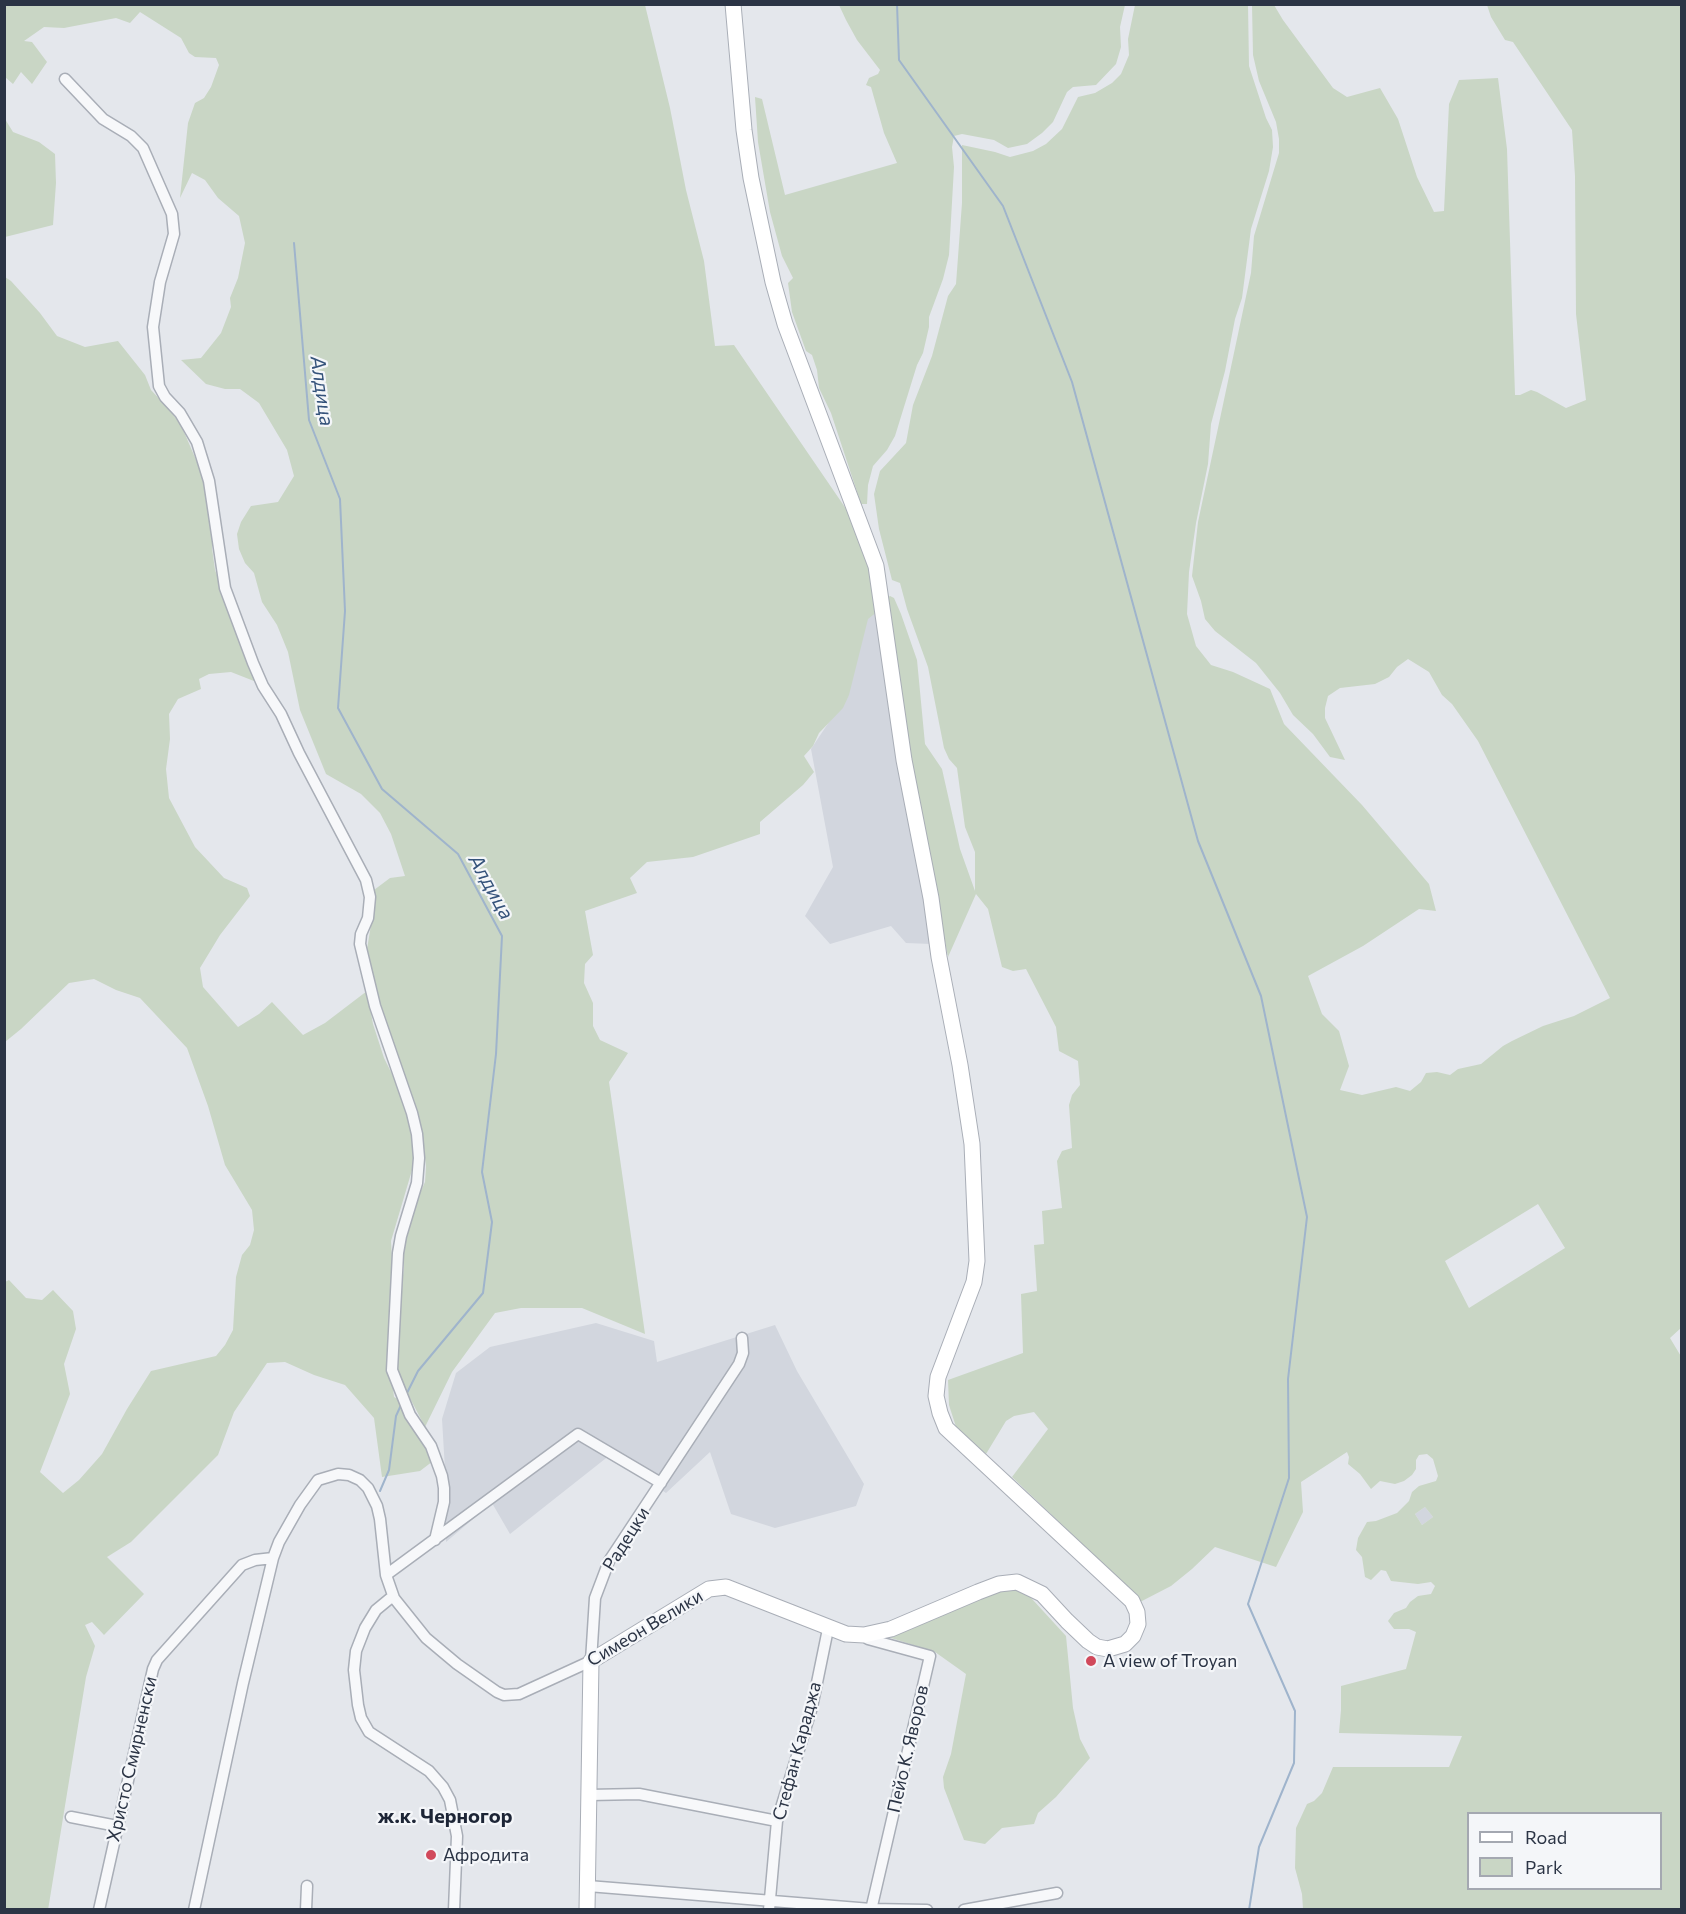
<!DOCTYPE html>
<html>
<head>
<meta charset="utf-8">
<style>
	body { margin:0 }
	#map { position:relative; width:1686px; height:1914px; overflow:hidden; background:#e4e7ec; font-family:Commissioner,sans-serif }
	canvas { display:block }
	.frame { position:absolute; inset:0; border:6px solid #2b3445; pointer-events:none }
	.legend { position:absolute; left:1467px; top:1812px; width:195px; height:78px; box-sizing:border-box; background:#f4f6f9; border:2px solid #a4a8b1; margin:0; padding:8px 10px; list-style:none; font-size:18px; color:#2b3445 }
	.legend li { display:flex; align-items:center; gap:12px; height:30px }
	.legend b { width:30px; border:2px solid #a4a8b1 }
</style>
</head>
<body>
<div id="map">
<canvas width="1686" height="1914"></canvas>
<div class="frame"></div>
<ul class="legend">
<li><b style="height:8px;background:#fff"></b>Road</li>
<li><b style="height:16px;background:#c9d6c5"></b>Park</li>
</ul>
</div>
<script>
const c = document.querySelector('canvas').getContext('2d');
c.lineJoin = 'round';
function paint(path, color) { c.fillStyle = color; c.fill(path, 'evenodd'); }
const poly = rows => new Path2D(rows.map(r => 'M' + r).join(''));
function stroke(path, color, width, dash) { c.strokeStyle = color; c.lineWidth = width; c.lineCap = dash ? 'butt' : 'round'; c.setLineDash(dash || []); c.stroke(path); }
function label(font, color, halo, rows, align = 'center') {
  c.font = font + ' Commissioner,sans-serif'; c.lineWidth = 4.5; c.setLineDash([]); c.textBaseline = 'middle'; c.strokeStyle = halo; c.fillStyle = color; for (const [text, x, y, turn = 0] of rows) {
    c.save(); c.translate(x, y); c.rotate((+turn || 0) * Math.PI / 180); c.textAlign = isNaN(turn) ? turn : align; if (halo) c.strokeText(text, 0, 0); c.fillText(text, 0, 0); c.restore();
  }
}
const built = poly([
	[866,551,931,944,906,943,891,926,830,944,805,916,833,867,811,749,835,713],
	[596,1323,654,1341,657,1362,775,1325,797,1371,864,1484,856,1506,775,1528,731,1514,710,1452,666,1493,610,1455,510,1534,492,1503,446,1542,446,1486,442,1419,456,1373,490,1347],
	[1425,1507,1433,1517,1422,1525,1415,1514]
]);
const green = poly([
	[4,5,645,5,670,108,686,190,704,261,715,346,734,345,853,519,866,552,878,611,868,619,849,695,843,708,819,733,813,746,804,756,814,772,803,785,760,822,760,834,693,857,647,862,630,878,637,893,585,911,593,955,585,964,584,983,593,1003,593,1026,600,1040,628,1053,609,1082,645,1334,582,1308,521,1308,495,1313,452,1372,425,1427,399,1377,395,1359,400,1327,399,1311,404,1267,404,1238,411,1213,425,1182,426,1167,422,1130,414,1100,393,1056,365,961,371,925,367,891,374,890,390,878,405,876,391,834,380,813,361,794,326,774,300,710,288,652,277,625,262,602,254,573,245,563,239,549,237,534,241,522,251,506,278,502,294,476,287,450,259,403,240,389,225,389,206,384,181,360,201,358,221,333,231,307,230,298,238,278,245,243,239,216,218,198,205,180,192,173,180,198,188,123,195,103,204,98,211,87,219,65,216,58,195,57,189,53,181,38,140,12,130,23,116,18,64,28,44,27,24,41,32,42,47,62,32,84,21,72,13,84,5,77],
	[839,5,1125,5,1120,27,1121,47,1116,64,1096,85,1073,87,1067,92,1053,122,1042,133,1027,144,1008,148,994,140,962,134,954,136,952,147,954,167,949,255,943,279,929,317,929,327,923,353,917,365,895,436,887,450,873,466,868,485,867,504,861,504,831,413,819,388,817,370,812,355,806,351,792,312,788,283,793,278,782,256,770,212,758,142,755,97,762,99,785,195,897,163,884,133,871,87,866,85,869,78,878,74,880,70,857,40,846,20],
	[1135,5,1248,5,1249,66,1266,118,1272,130,1273,147,1269,171,1251,229,1242,298,1235,319,1225,371,1211,424,1208,464,1196,523,1189,572,1187,614,1196,646,1211,665,1233,672,1270,689,1284,724,1362,805,1429,884,1436,911,1419,909,1363,946,1308,976,1322,1014,1339,1031,1349,1066,1340,1090,1362,1095,1396,1087,1410,1091,1421,1082,1426,1073,1437,1072,1450,1075,1458,1069,1481,1064,1503,1046,1512,1041,1543,1026,1574,1016,1610,998,1478,741,1452,704,1442,695,1429,672,1408,659,1397,667,1389,677,1375,684,1340,688,1328,696,1325,708,1325,718,1345,760,1330,757,1313,734,1293,715,1280,693,1256,663,1215,631,1205,619,1201,601,1192,576,1198,522,1251,273,1254,236,1279,153,1279,139,1276,122,1259,81,1253,55,1252,5,1274,5,1283,20,1333,88,1347,97,1380,88,1398,119,1417,177,1434,212,1444,211,1449,104,1459,80,1498,78,1507,149,1515,395,1520,395,1531,390,1537,392,1566,408,1586,400,1576,314,1575,176,1572,130,1513,42,1505,40,1491,17,1487,5,1681,5,1682,1327,1670,1338,1682,1358,1681,1909,1303,1909,1302,1894,1295,1868,1296,1828,1307,1804,1314,1801,1322,1793,1333,1767,1449,1767,1462,1736,1339,1733,1341,1710,1341,1686,1406,1669,1416,1632,1409,1629,1394,1629,1388,1621,1394,1613,1406,1608,1410,1602,1418,1596,1431,1594,1435,1586,1431,1582,1418,1584,1391,1581,1386,1571,1381,1570,1371,1580,1365,1577,1362,1557,1356,1550,1358,1538,1367,1522,1376,1521,1397,1513,1409,1501,1412,1492,1419,1486,1436,1481,1438,1476,1433,1459,1427,1454,1419,1455,1416,1460,1416,1469,1412,1475,1404,1481,1395,1484,1380,1481,1371,1489,1360,1474,1348,1464,1349,1457,1347,1452,1301,1482,1303,1512,1276,1567,1215,1547,1192,1569,1171,1586,1140,1602,1123,1583,1012,1477,1048,1429,1034,1412,1014,1416,1006,1421,986,1454,957,1430,949,1405,948,1380,1023,1353,1021,1294,1037,1291,1034,1245,1044,1244,1042,1211,1062,1208,1057,1161,1062,1151,1072,1148,1069,1105,1072,1095,1080,1085,1078,1061,1059,1051,1056,1027,1026,969,1013,971,1002,967,988,909,976,894,948,957,898,695,886,598,890,596,894,598,901,614,917,660,925,744,942,769,960,849,975,891,975,852,965,827,957,768,949,759,944,748,928,667,907,609,900,583,892,580,879,529,874,494,880,471,906,443,913,405,932,356,948,296,956,284,962,203,962,145,995,152,1010,157,1033,151,1046,144,1062,129,1078,97,1095,93,1112,83,1121,74,1129,55,1128,39],
	[1538,1204,1565,1248,1469,1308,1445,1261],
	[1425,1507,1433,1517,1422,1525,1415,1514],
	[1468,1814,1660,1814,1660,1888,1468,1888],
	[5,119,13,132,39,142,55,154,56,183,53,225,5,237],
	[5,277,11,281,40,313,57,336,85,347,118,341,145,375,151,390,168,408,181,425,203,476,212,520,212,548,215,570,259,683,231,672,209,674,199,679,201,689,178,699,169,714,170,739,166,769,169,798,195,847,224,878,247,888,250,896,220,935,200,968,203,987,238,1027,259,1014,272,1002,303,1035,325,1023,367,991,373,1024,384,1058,399,1088,414,1133,415,1160,391,1241,393,1279,390,1302,391,1323,389,1358,393,1388,394,1397,400,1400,437,1458,420,1471,382,1477,374,1418,345,1385,314,1375,285,1362,267,1363,234,1412,218,1455,131,1542,107,1557,144,1594,104,1635,92,1622,85,1625,95,1646,86,1677,48,1910,5,1909,5,1282,9,1280,26,1298,42,1300,53,1290,73,1311,76,1329,64,1364,70,1394,40,1472,63,1493,79,1480,102,1454,127,1409,151,1371,216,1356,225,1345,233,1330,236,1277,242,1255,250,1245,254,1230,252,1210,225,1165,208,1106,187,1048,140,998,116,990,94,979,69,983,21,1029,5,1042],
	[1022,1588,1066,1636,1073,1708,1080,1739,1090,1758,1056,1797,1038,1813,1034,1824,1002,1828,985,1844,964,1840,944,1788,943,1777,951,1754,966,1674,935,1652,885,1636,993,1591]
]);
const stream = poly([
	[897,4,899,60,1003,206,1072,382,1198,841,1261,996,1307,1217,1288,1379,1289,1478,1248,1604,1295,1711,1294,1763,1259,1847,1249,1910],
	[294,243,309,420,340,499,345,611,338,708,382,789,458,854,502,936,496,1054,482,1172,492,1222,483,1293,418,1371,406,1395],
	[380,1491,389,1470,396,1416,401,1405]
]);
const street = poly([
	[65,79,103,119,131,136,143,148,172,214,174,234,160,282,153,327,159,386,165,397,180,413,197,442,209,481,225,588,253,663,263,686,281,714,299,753,366,880,370,897,368,918,361,934,360,944,375,1006,412,1113,417,1134,419,1158,417,1183,401,1236,398,1253,392,1370,410,1415,431,1446,442,1476,444,1488,444,1502,435,1540],
	[386,1575,578,1434,661,1483],
	[393,1596,376,1610,365,1628,356,1651,354,1670,358,1705,361,1718,369,1732,429,1771,443,1787,450,1800,457,1836,454,1910],
	[864,1635,868,1639,930,1656,871,1910],
	[589,1795,639,1794,777,1821],
	[71,1817,117,1826],
	[588,1886,871,1909,927,1910],
	[99,1910,153,1669,157,1660,242,1565,255,1560,273,1558],
	[194,1910,243,1683,273,1558,279,1542,300,1505,318,1480,338,1474,349,1475,360,1480,368,1488,377,1506,380,1519,386,1575,394,1598,426,1638,457,1664,497,1692,504,1695,519,1694,591,1661,595,1598,609,1561,739,1364,743,1353,742,1338],
	[306,1910,307,1886],
	[769,1910,777,1821,812,1707,828,1629],
	[964,1910,1057,1893]
]);
const secondary = poly([
	[587,1910,591,1661,709,1589,726,1587,846,1634,864,1635,891,1629,978,1592,999,1584,1017,1582,1042,1594,1067,1621,1088,1641,1097,1647,1108,1649,1125,1644,1133,1636,1138,1624,1137,1612,1132,1601,946,1428,940,1413,936,1396,938,1377,974,1282,977,1261,972,1144,960,1065,939,957,931,898,904,760,876,566,785,324,773,282,751,178,744,130,733,4]
]);
const markers = [
	[1091,1661,6,"#d1495b"],
	[431,1855,6,"#d1495b"]
];
const streetNames = [
	["Радецки",626,1539,-58],
	["Симеон Велики",645,1628,-31],
	["Пейо К. Яворов",908,1749,-77],
	["Стефан Караджа",797,1751,-75],
	["Христо Смирненски",132,1759,-77]
];
const poiNames = [
	["A view of Troyan",1103,1661],
	["Афродита",443,1855]
];
const waterNames = [
	["Алдица",322,391,82],
	["Алдица",491,887,61]
];
const neighbourhoodNames = [
	["ж.к. Черногор",445,1816]
];
paint(built, '#d2d6de');
paint(green, '#c9d6c5');
stroke(stream, '#9fb4cc', 2);
stroke(street, '#a9aeb7', 13);
stroke(secondary, '#a9aeb7', 17);
stroke(street, '#f7f8fa', 10);
stroke(secondary, '#fff', 15);
for (const [x, y, r, color] of markers) { const dot = new Path2D(); dot.arc(x, y, r, 0, 2 * Math.PI); c.fillStyle = color; c.fill(dot); stroke(dot, '#f4f6f9', 2); }
label('18px', '#2b3445', '#f4f6f9', streetNames);
label('18px', '#2b3445', '#f4f6f9', poiNames, 'left');
label('italic 20px', '#34527a', '#f4f6f9', waterNames);
label('bold 20px', '#1d2536', '#f4f6f9', neighbourhoodNames);
</script>
</body>
</html>
